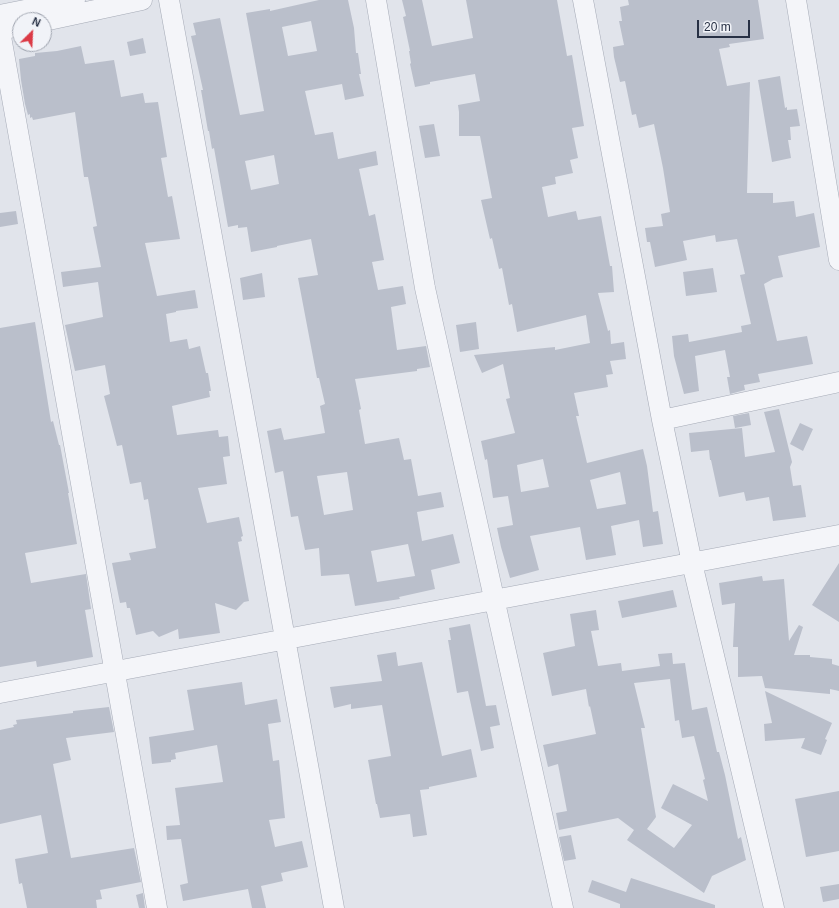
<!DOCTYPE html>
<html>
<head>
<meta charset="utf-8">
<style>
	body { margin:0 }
	#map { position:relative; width:839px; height:908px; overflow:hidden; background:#e1e4eb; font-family:Helvetica,sans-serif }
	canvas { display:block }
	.north { position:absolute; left:12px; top:12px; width:40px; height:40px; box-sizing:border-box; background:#f1f3f8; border:1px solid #a0a5b0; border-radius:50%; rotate:24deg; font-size:11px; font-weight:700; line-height:16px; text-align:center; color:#273044 }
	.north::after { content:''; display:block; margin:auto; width:14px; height:18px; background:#db3a46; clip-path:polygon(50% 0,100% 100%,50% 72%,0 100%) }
	.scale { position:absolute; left:697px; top:20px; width:53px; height:18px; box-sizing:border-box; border:2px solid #273044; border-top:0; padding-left:5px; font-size:12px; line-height:14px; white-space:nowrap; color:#273044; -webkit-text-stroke:3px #f1f3f8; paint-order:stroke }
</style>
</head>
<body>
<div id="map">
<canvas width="839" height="908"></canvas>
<div class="north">N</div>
<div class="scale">20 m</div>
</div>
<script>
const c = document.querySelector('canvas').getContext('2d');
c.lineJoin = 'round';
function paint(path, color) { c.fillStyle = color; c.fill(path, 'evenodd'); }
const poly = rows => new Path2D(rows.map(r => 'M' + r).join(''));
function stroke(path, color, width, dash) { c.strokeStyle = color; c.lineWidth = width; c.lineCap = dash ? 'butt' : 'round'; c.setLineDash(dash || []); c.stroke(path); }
const building = poly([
	[319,0,348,0,354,28,356,53,358,53,361,74,359,74,364,96,345,100,342,84,305,91,315,135,333,132,338,159,376,151,378,165,359,169,369,216,375,214,384,260,372,262,378,290,403,286,406,304,391,307,397,350,426,346,430,367,417,369,417,371,355,379,361,409,359,410,365,444,399,438,404,460,411,459,418,496,441,492,444,507,417,512,422,541,453,534,460,563,431,570,435,589,399,597,400,599,355,606,349,574,321,576,319,548,305,550,298,516,291,517,283,471,275,473,267,431,281,428,284,440,325,433,320,406,325,404,319,378,317,378,298,278,318,275,311,239,277,246,277,247,251,252,247,227,238,228,238,225,228,227,214,148,212,149,209,131,208,131,201,90,203,90,191,36,196,35,193,23,220,18,240,115,264,111,246,13,270,9,270,11],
	[311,21,317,51,288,56,282,27],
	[274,155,279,184,251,190,245,161],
	[347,472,353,510,324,515,317,476],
	[408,544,415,576,377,582,371,551],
	[402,0,422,0,432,46,473,38,466,0,557,0,567,56,572,55,584,126,572,128,578,158,570,160,573,173,555,177,556,184,542,187,548,217,576,211,578,220,601,216,610,266,612,266,614,292,598,293,608,331,610,330,611,344,624,342,626,359,610,361,613,374,606,375,608,387,574,393,579,416,576,416,587,463,643,449,647,466,653,512,658,511,663,544,643,547,639,520,611,526,616,555,586,560,580,527,530,536,539,570,510,578,501,547,497,528,513,525,508,496,493,498,487,459,485,460,481,441,515,433,506,399,510,398,503,364,482,373,474,355,555,347,555,350,590,343,586,315,517,332,512,304,509,305,502,268,499,269,492,238,490,239,481,200,492,198,480,136,459,136,459,112,458,105,480,101,475,74,430,82,430,84,415,87,410,64,411,63,409,51,410,51,403,17,406,16],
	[543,459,549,487,521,492,517,465],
	[620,472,626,504,597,509,590,480],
	[628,0,758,0,764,39,729,44,730,47,719,49,727,86,750,82,747,193,773,193,773,203,794,201,796,217,814,213,820,247,778,256,783,277,773,279,764,284,777,341,807,336,813,364,758,374,760,382,744,385,745,390,730,394,727,377,730,377,725,350,695,356,699,391,684,394,674,356,672,336,688,334,689,342,742,332,741,326,751,324,740,275,745,274,737,239,716,242,715,235,683,241,687,260,655,267,650,242,647,242,645,228,663,226,661,214,670,212,663,168,654,124,639,128,636,114,632,115,625,81,620,82,614,57,613,47,624,45,619,21,622,21,620,7,629,5],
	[143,38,146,53,130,56,127,42],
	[81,46,85,64,114,60,121,97,143,93,145,103,158,102,167,157,161,158,168,197,172,196,180,239,145,243,157,296,195,290,198,308,176,311,176,312,166,314,170,342,187,339,189,349,200,346,206,373,208,373,211,391,209,391,210,397,172,406,177,435,218,430,219,437,228,436,230,456,223,457,227,484,198,488,207,523,239,517,243,536,241,537,242,541,238,542,249,601,244,602,236,610,215,603,220,633,179,639,178,629,159,637,153,631,136,635,130,608,127,608,126,602,120,603,112,563,131,560,129,553,156,548,148,499,144,500,141,482,130,484,122,445,117,446,104,396,110,394,105,365,75,371,65,325,103,317,98,282,63,287,61,272,101,267,93,227,97,226,88,177,84,177,75,112,33,120,32,117,30,118,30,114,28,115,25,104,21,80,19,59,35,56,35,53,57,51],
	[780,76,785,108,787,107,787,110,797,109,800,126,790,127,791,140,788,140,791,158,772,162,758,80],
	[434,124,440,156,425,158,419,126],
	[16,211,18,224,0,227,0,213],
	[713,268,717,292,686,296,683,272],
	[262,273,265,297,243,300,240,278],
	[35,322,51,422,53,421,59,445,60,445,69,493,68,493,77,544,25,553,31,583,86,574,91,609,85,610,93,657,37,667,36,661,0,667,0,328],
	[476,322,479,349,460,352,456,325],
	[779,409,792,462,790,467,793,486,801,485,806,517,773,521,769,497,746,501,744,492,719,497,711,460,710,460,709,450,691,452,689,433,742,428,745,457,775,452,764,412],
	[749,413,751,425,735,428,733,416],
	[800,423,813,429,803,451,790,444],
	[839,563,839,622,812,605],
	[762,576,763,581,784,579,789,641,799,625,803,627,794,655,810,655,810,657,832,659,832,664,839,666,839,691,830,689,830,694,765,688,762,676,738,677,738,647,733,647,735,603,722,605,719,583],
	[673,590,677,607,622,618,618,601],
	[596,610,599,630,591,631,598,666,621,663,622,671,660,666,658,654,672,653,673,664,685,663,692,710,707,707,717,752,719,752,725,775,738,839,741,837,746,860,712,876,704,893,627,840,634,830,618,818,559,830,556,813,567,811,558,764,548,767,543,745,596,734,590,706,589,707,586,689,552,696,543,653,575,646,570,614],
	[670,679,675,721,679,720,682,738,694,736,705,779,703,780,708,801,673,784,661,808,692,825,674,848,647,829,656,817,641,728,645,728,634,683],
	[470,624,486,706,496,705,500,725,490,727,494,748,481,751,468,691,457,693,448,640,451,640,449,628],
	[396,652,398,666,422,662,442,756,471,749,477,777,429,787,429,789,420,790,427,835,413,837,410,814,380,818,377,804,376,804,368,760,391,756,382,705,351,709,351,704,334,708,330,687,382,681,377,655],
	[242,682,245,705,277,699,281,722,268,724,273,761,279,760,285,818,269,820,275,847,302,841,308,867,281,873,283,881,261,886,266,908,252,908,248,889,183,901,180,885,188,883,181,839,167,840,166,826,180,825,175,788,223,782,217,745,175,753,176,759,171,760,171,762,152,764,149,737,194,730,187,690],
	[765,691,832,723,825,739,827,740,821,755,801,748,805,738,765,741,764,724,772,723],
	[109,707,114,732,66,738,71,760,53,764,71,858,134,848,141,882,100,890,102,899,96,900,97,908,27,908,22,883,19,884,15,859,48,853,41,815,0,824,0,730,14,727,13,725,17,724,16,720,73,713,73,711],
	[839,791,839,851,806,857,795,799],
	[571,835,576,859,564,861,559,837],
	[631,878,715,905,715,908,620,908,620,904,588,892,592,880,626,892],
	[839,884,839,899,823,902,820,887],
	[143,893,145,908,139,908,136,895]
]);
const minor = poly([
	[169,0,334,908],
	[376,0,425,288,563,908],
	[583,0,662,420,692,563,774,908],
	[796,0,839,260],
	[0,15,75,0],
	[44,21,142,0],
	[0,30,20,26],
	[0,31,157,908],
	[662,420,839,382],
	[0,693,839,535]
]);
paint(building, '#babfcb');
stroke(minor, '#a5aab6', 21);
stroke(minor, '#f4f5f9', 20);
</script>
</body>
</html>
